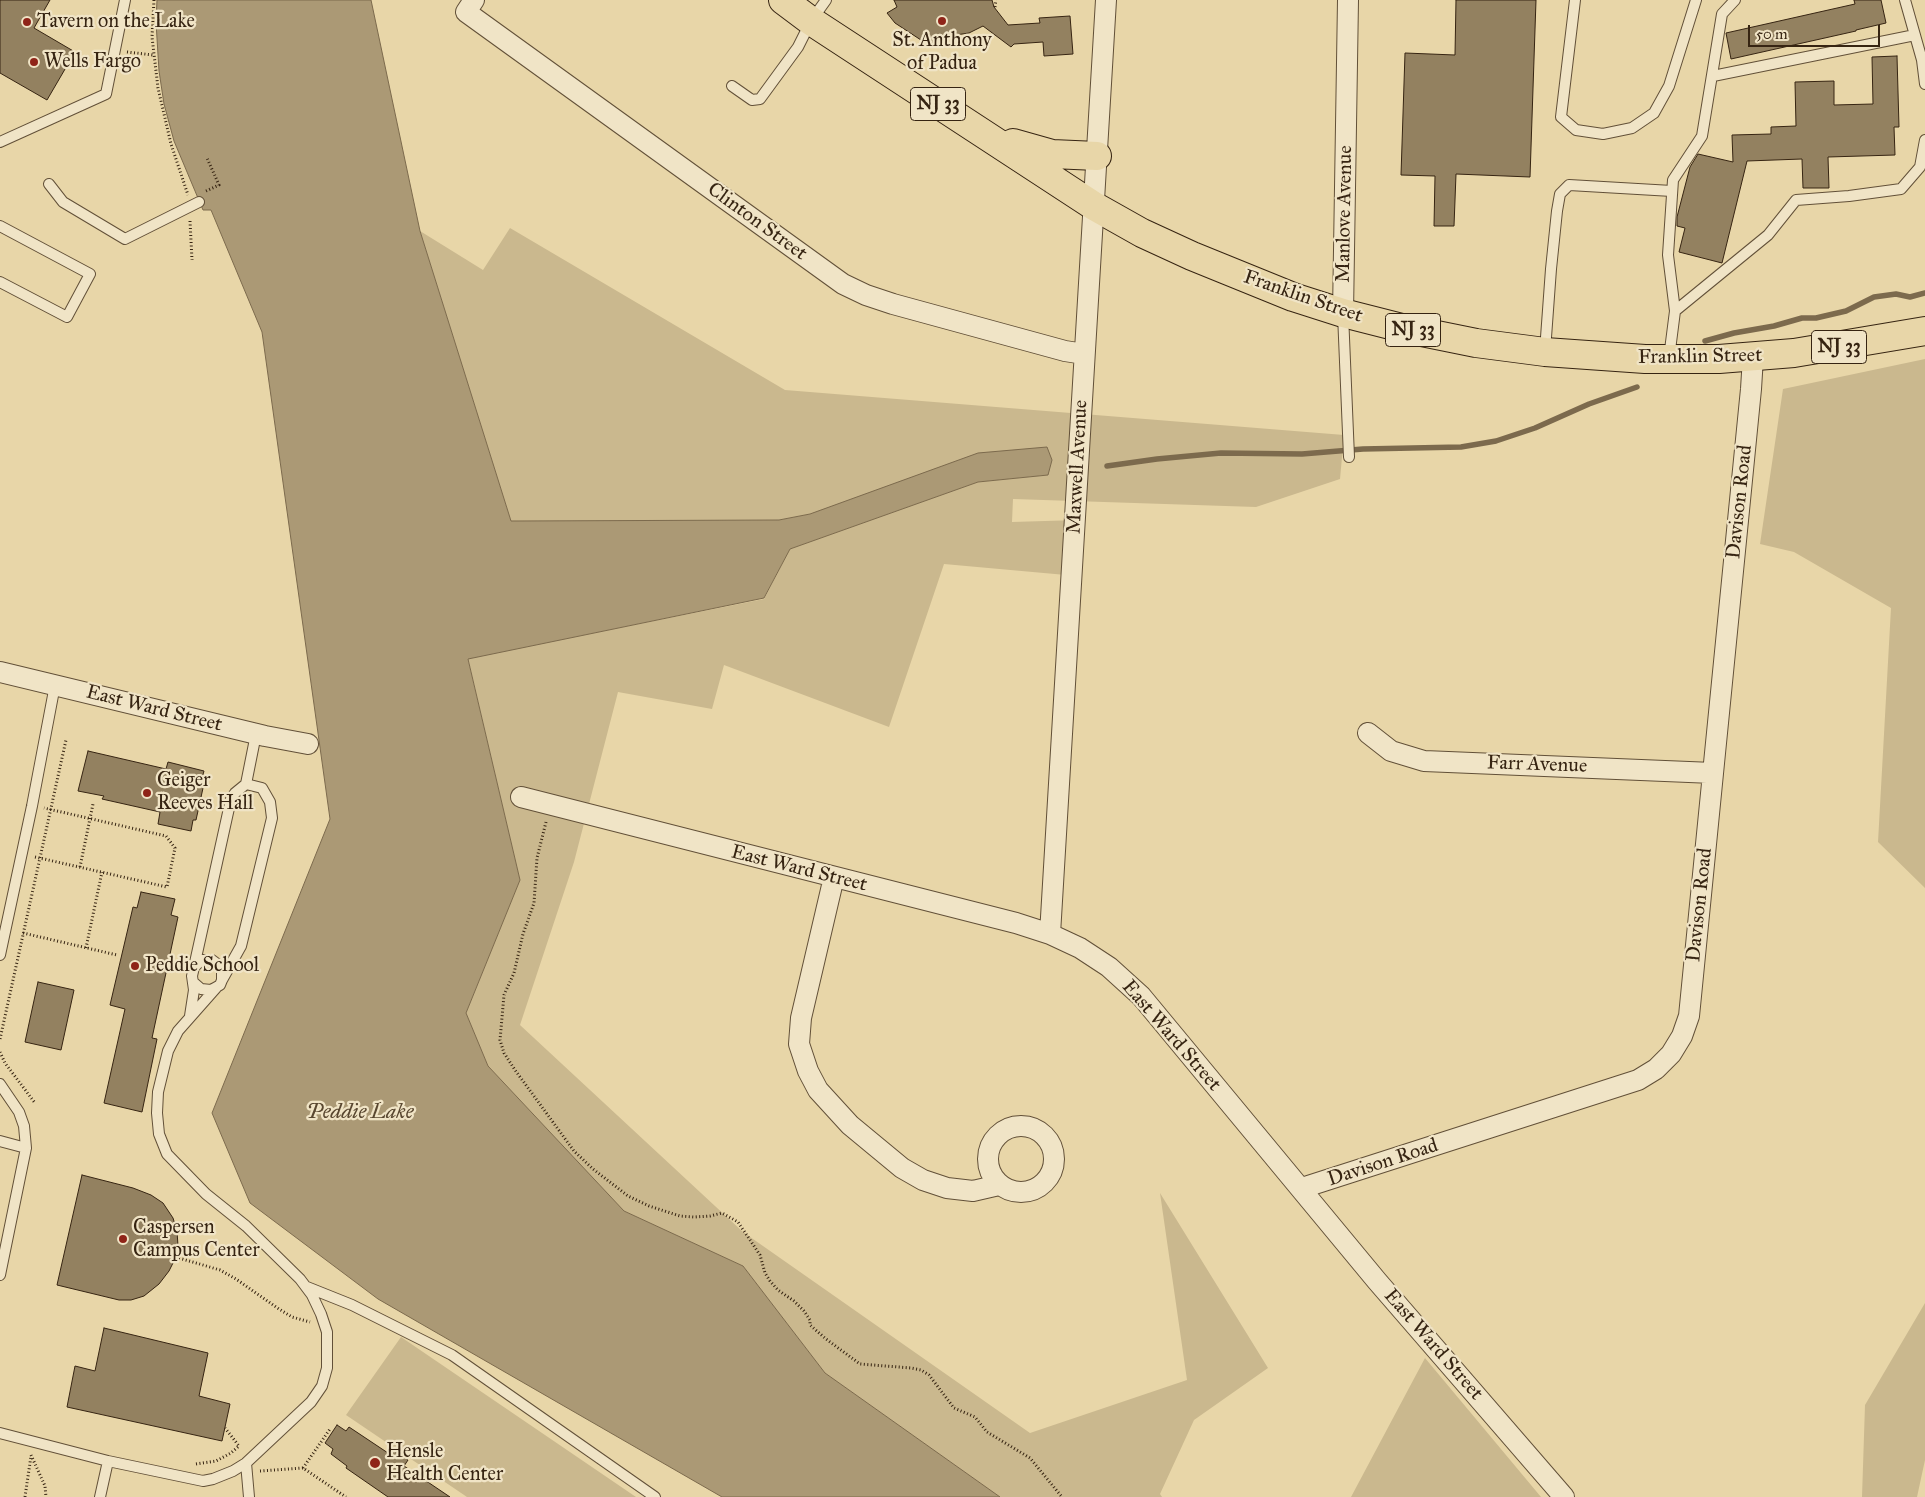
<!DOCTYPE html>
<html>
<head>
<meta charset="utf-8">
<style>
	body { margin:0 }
	#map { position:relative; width:1925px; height:1497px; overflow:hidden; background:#e8d6a8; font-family:"IM FELL Great Primer",serif }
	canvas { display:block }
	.scale { position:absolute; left:1748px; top:25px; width:132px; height:22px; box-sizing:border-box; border:2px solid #362412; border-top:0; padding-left:6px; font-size:15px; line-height:18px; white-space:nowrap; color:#362412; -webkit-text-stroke:4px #f0e4c6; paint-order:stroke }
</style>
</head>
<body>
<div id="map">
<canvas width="1925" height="1497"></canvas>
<div class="scale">50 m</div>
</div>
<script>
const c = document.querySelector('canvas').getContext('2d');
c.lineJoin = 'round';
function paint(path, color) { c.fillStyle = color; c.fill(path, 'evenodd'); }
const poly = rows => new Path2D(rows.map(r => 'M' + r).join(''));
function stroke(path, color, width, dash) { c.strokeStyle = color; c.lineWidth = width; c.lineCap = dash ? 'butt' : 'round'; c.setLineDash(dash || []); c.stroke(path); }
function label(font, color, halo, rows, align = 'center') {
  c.font = font + ' "IM FELL Great Primer",serif'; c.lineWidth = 4.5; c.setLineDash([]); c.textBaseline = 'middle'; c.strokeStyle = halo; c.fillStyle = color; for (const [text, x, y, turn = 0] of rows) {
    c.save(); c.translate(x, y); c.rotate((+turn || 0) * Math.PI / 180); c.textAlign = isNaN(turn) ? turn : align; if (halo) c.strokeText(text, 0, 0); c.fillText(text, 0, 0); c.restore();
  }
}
const green = poly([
	[510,228,785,390,1344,435,1340,479,1256,507,1013,499,1012,522,1078,520,1077,576,944,564,889,727,724,665,712,709,618,692,574,862,520,1025,743,1232,1030,1433,1187,1380,1160,1193,1268,1368,1194,1420,1160,1494,1162,1497,1000,1497,825,1373,743,1266,624,1211,488,1066,466,1013,520,880,468,658,764,599,790,549,978,482,1047,475,1052,460,810,514,779,520,511,521,420,231,483,270],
	[1925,359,1925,888,1878,842,1891,608,1794,552,1760,544,1783,389],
	[1925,1303,1925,1460,1917,1497,1862,1497,1865,1405],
	[401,1337,636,1497,467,1497,346,1415],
	[1425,1358,1541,1497,1351,1497]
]);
const water = poly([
	[157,0,371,0,420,231,511,521,779,520,810,514,978,453,1047,447,1052,460,1048,475,978,482,790,549,764,598,468,659,520,880,466,1013,488,1066,624,1211,743,1266,825,1373,1000,1497,722,1497,378,1299,250,1203,212,1113,330,819,262,332,211,210,203,210,174,141,164,104,159,71,156,22,157,0]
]);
const stream = poly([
	[1705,341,1734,333,1774,326,1802,318,1816,318,1846,311,1874,297,1896,294,1910,297,1925,293],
	[1107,466,1157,459,1221,453,1302,454,1363,449,1461,447,1496,441,1535,428,1589,404,1637,387]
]);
const building = poly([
	[0,0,50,0,34,28,75,52,47,100,0,73,0,0],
	[894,0,992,0,994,7,1008,25,1040,23,1039,18,1070,16,1073,54,1044,56,1043,42,1014,44,1011,47,983,26,969,33,942,37,941,45,924,42,895,23,887,13,897,7,894,0],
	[1456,0,1536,0,1530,177,1456,174,1454,226,1434,226,1435,176,1401,175,1405,53,1455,55,1456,0],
	[1854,0,1881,0,1886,23,1856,30,1856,31,1731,59,1726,33,1855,4,1854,0],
	[1897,56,1899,127,1894,127,1895,155,1828,157,1829,188,1803,188,1802,159,1747,161,1722,263,1679,252,1685,228,1677,226,1677,217,1690,167,1698,154,1733,162,1732,135,1771,134,1771,127,1796,126,1795,82,1834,81,1834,105,1873,104,1872,57,1897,56],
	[88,751,166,769,168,762,204,771,202,778,205,779,196,820,193,820,191,831,158,824,160,812,102,799,104,796,78,791,88,751],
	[141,892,175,899,171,915,178,917,152,1038,157,1039,142,1112,104,1103,125,1009,110,1005,133,907,137,908,141,892],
	[38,982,74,990,61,1050,25,1042,38,982],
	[82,1175,133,1188,151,1195,163,1203,173,1218,177,1231,178,1246,176,1257,169,1271,159,1284,144,1296,131,1300,119,1300,57,1285,82,1175],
	[104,1328,208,1353,199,1396,230,1404,222,1441,67,1407,75,1366,95,1371,104,1328],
	[337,1425,346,1431,349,1427,388,1453,391,1449,408,1460,404,1466,450,1497,388,1497,346,1468,347,1466,331,1454,333,1449,325,1443,337,1425]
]);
const path = poly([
	[154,0,152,37,158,88,171,144,188,195],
	[995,7,996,0],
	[127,52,153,55],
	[206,191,219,185,207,158],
	[190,221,192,260],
	[546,822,537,858,534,903,523,934,514,973,504,995,500,1040,504,1053,515,1070,574,1151,593,1169,628,1196,649,1206,680,1216,694,1217,710,1216,722,1213,738,1222,760,1255,765,1273,770,1281,778,1290,794,1301,804,1311,810,1320,810,1325,826,1339,860,1364,911,1368,921,1370,929,1375,954,1408,975,1417,987,1432,1030,1458,1062,1497],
	[35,857,167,887,175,848,166,836,44,808],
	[80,867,93,804],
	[23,933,117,955],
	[86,948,102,872],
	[0,1039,66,740],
	[0,1052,5,1063,35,1103],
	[179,1258,220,1270,236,1279,279,1309,292,1317,310,1322],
	[31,1455,45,1486,46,1497],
	[196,1464,216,1461,231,1453,239,1446,225,1428],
	[303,1468,330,1429],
	[260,1471,303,1468,346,1497],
	[25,1497,31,1456]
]);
const lane = poly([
	[1575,0,1561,117,1576,130,1603,134,1632,128,1654,113,1669,86,1696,0],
	[1905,0,1922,60,1925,84],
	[1713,76,1915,35],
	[732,86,752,100,760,99,798,47,811,21,826,0],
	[0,142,106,94,125,0],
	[49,184,63,202,125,239,199,202],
	[0,226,90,274,67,317,0,282],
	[1675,311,1668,255,1673,180,1702,136,1722,14,1735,0],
	[1343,314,1349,457],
	[1545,351,1551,269,1557,211,1560,194,1569,185,1672,191],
	[1669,358,1675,311,1768,235,1796,200,1849,196,1901,189,1920,167,1925,140],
	[246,784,256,734],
	[0,955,32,806,55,685],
	[194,967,231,799,235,793,246,784,262,788,270,802,272,818,241,946,222,980],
	[190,1016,194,990,192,976,194,967,202,960,212,960,220,966,222,970,222,980,220,985,211,990,201,989,193,982],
	[0,1084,19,1112,24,1126,26,1148,0,1275],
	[0,1141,26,1148],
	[307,1287,352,1305,452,1355,655,1497],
	[0,1433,108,1461,203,1481,213,1479,233,1471,246,1463,311,1402,322,1386,327,1368,327,1332,321,1314,312,1295,300,1279,246,1226,206,1194,167,1154,159,1134,157,1113,158,1092,168,1051,178,1031,216,988],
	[246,1463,249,1497],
	[100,1497,108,1461]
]);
const street = poly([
	[474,0,466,12,843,284,866,295,893,304,1065,351,1084,354],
	[1343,313,1348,0],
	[0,672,265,736,308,744],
	[1368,733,1391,751,1424,761,1713,773],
	[521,797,1016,923,1050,934,1080,948,1109,967,1141,996,1377,1281,1564,1497],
	[834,877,801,1018,799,1044,808,1071,818,1090,850,1125,902,1168,923,1180,947,1188,973,1191,999,1185],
	[1050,934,1106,0],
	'988 1159a33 33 0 1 1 66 0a33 33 0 1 1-66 0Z',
	[1302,1188,1638,1080,1656,1069,1671,1054,1682,1036,1689,1016,1751,389,1753,357]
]);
const primary = poly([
	[783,0,811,21,1094,206,1142,233,1192,256,1293,297,1343,313,1402,328,1476,343,1545,352,1645,359,1719,359,1794,353,1925,331],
	[1013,143,1052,154,1097,156]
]);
const markers = [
	[942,21,5,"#8f2418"],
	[27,22,5,"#8f2418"],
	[34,62,5,"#8f2418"],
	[147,793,5,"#8f2418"],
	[135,966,5,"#8f2418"],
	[123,1239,5,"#8f2418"],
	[375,1463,6,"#8f2418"]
];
const shields = [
	[938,104,55],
	[1413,330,55],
	[1839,347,55]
];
const shieldNames = [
	["NJ 33",938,104],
	["NJ 33",1413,330],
	["NJ 33",1839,347]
];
const poiNames = [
	["Tavern on the Lake",37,22],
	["St. Anthony",942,41,"center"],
	["of Padua",942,64,"center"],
	["Wells Fargo",44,62],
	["Geiger",157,781],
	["Reeves Hall",157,804],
	["Peddie School",145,966],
	["Caspersen",133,1228],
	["Campus Center",133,1251],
	["Hensle",386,1452],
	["Health Center",386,1475]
];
const streetNames = [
	["Manlove Avenue",1345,214,-89],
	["Clinton Street",757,222,36],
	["Franklin Street",1303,297,19],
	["Franklin Street",1700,357,-1],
	["Maxwell Avenue",1078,467,-87],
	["Davison Road",1740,502,-84],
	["East Ward Street",154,709,14],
	["Farr Avenue",1537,765,2],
	["East Ward Street",799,869,14],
	["Davison Road",1700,905,-84],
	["East Ward Street",1171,1036,49],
	["Davison Road",1383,1163,-18],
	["East Ward Street",1433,1345,49]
];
const waterNames = [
	["Peddie Lake",360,1113]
];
paint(green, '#cab88e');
paint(water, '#ab9975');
stroke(water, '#7c6a4d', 1);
stroke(stream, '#7c6a4d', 5.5);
paint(building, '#938160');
stroke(building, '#362412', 1);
stroke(lane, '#625038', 12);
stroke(street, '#625038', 22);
stroke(primary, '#362412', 30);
stroke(path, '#362412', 3, [1, 2.5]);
stroke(lane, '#f0e4c6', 10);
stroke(street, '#f0e4c6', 20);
stroke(primary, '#e8d6a8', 28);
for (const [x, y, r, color] of markers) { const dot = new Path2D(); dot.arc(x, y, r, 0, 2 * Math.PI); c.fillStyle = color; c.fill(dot); stroke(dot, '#f0e4c6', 2); }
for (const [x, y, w] of shields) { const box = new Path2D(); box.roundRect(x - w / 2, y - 16.5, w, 33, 4); c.fillStyle = '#f0e4c6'; c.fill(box); stroke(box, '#362412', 1); }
label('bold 19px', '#362412', null, shieldNames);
label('20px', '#362412', '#f0e4c6', poiNames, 'left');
label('20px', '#362412', '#f0e4c6', streetNames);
label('italic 21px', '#594730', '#f0e4c6', waterNames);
</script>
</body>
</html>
